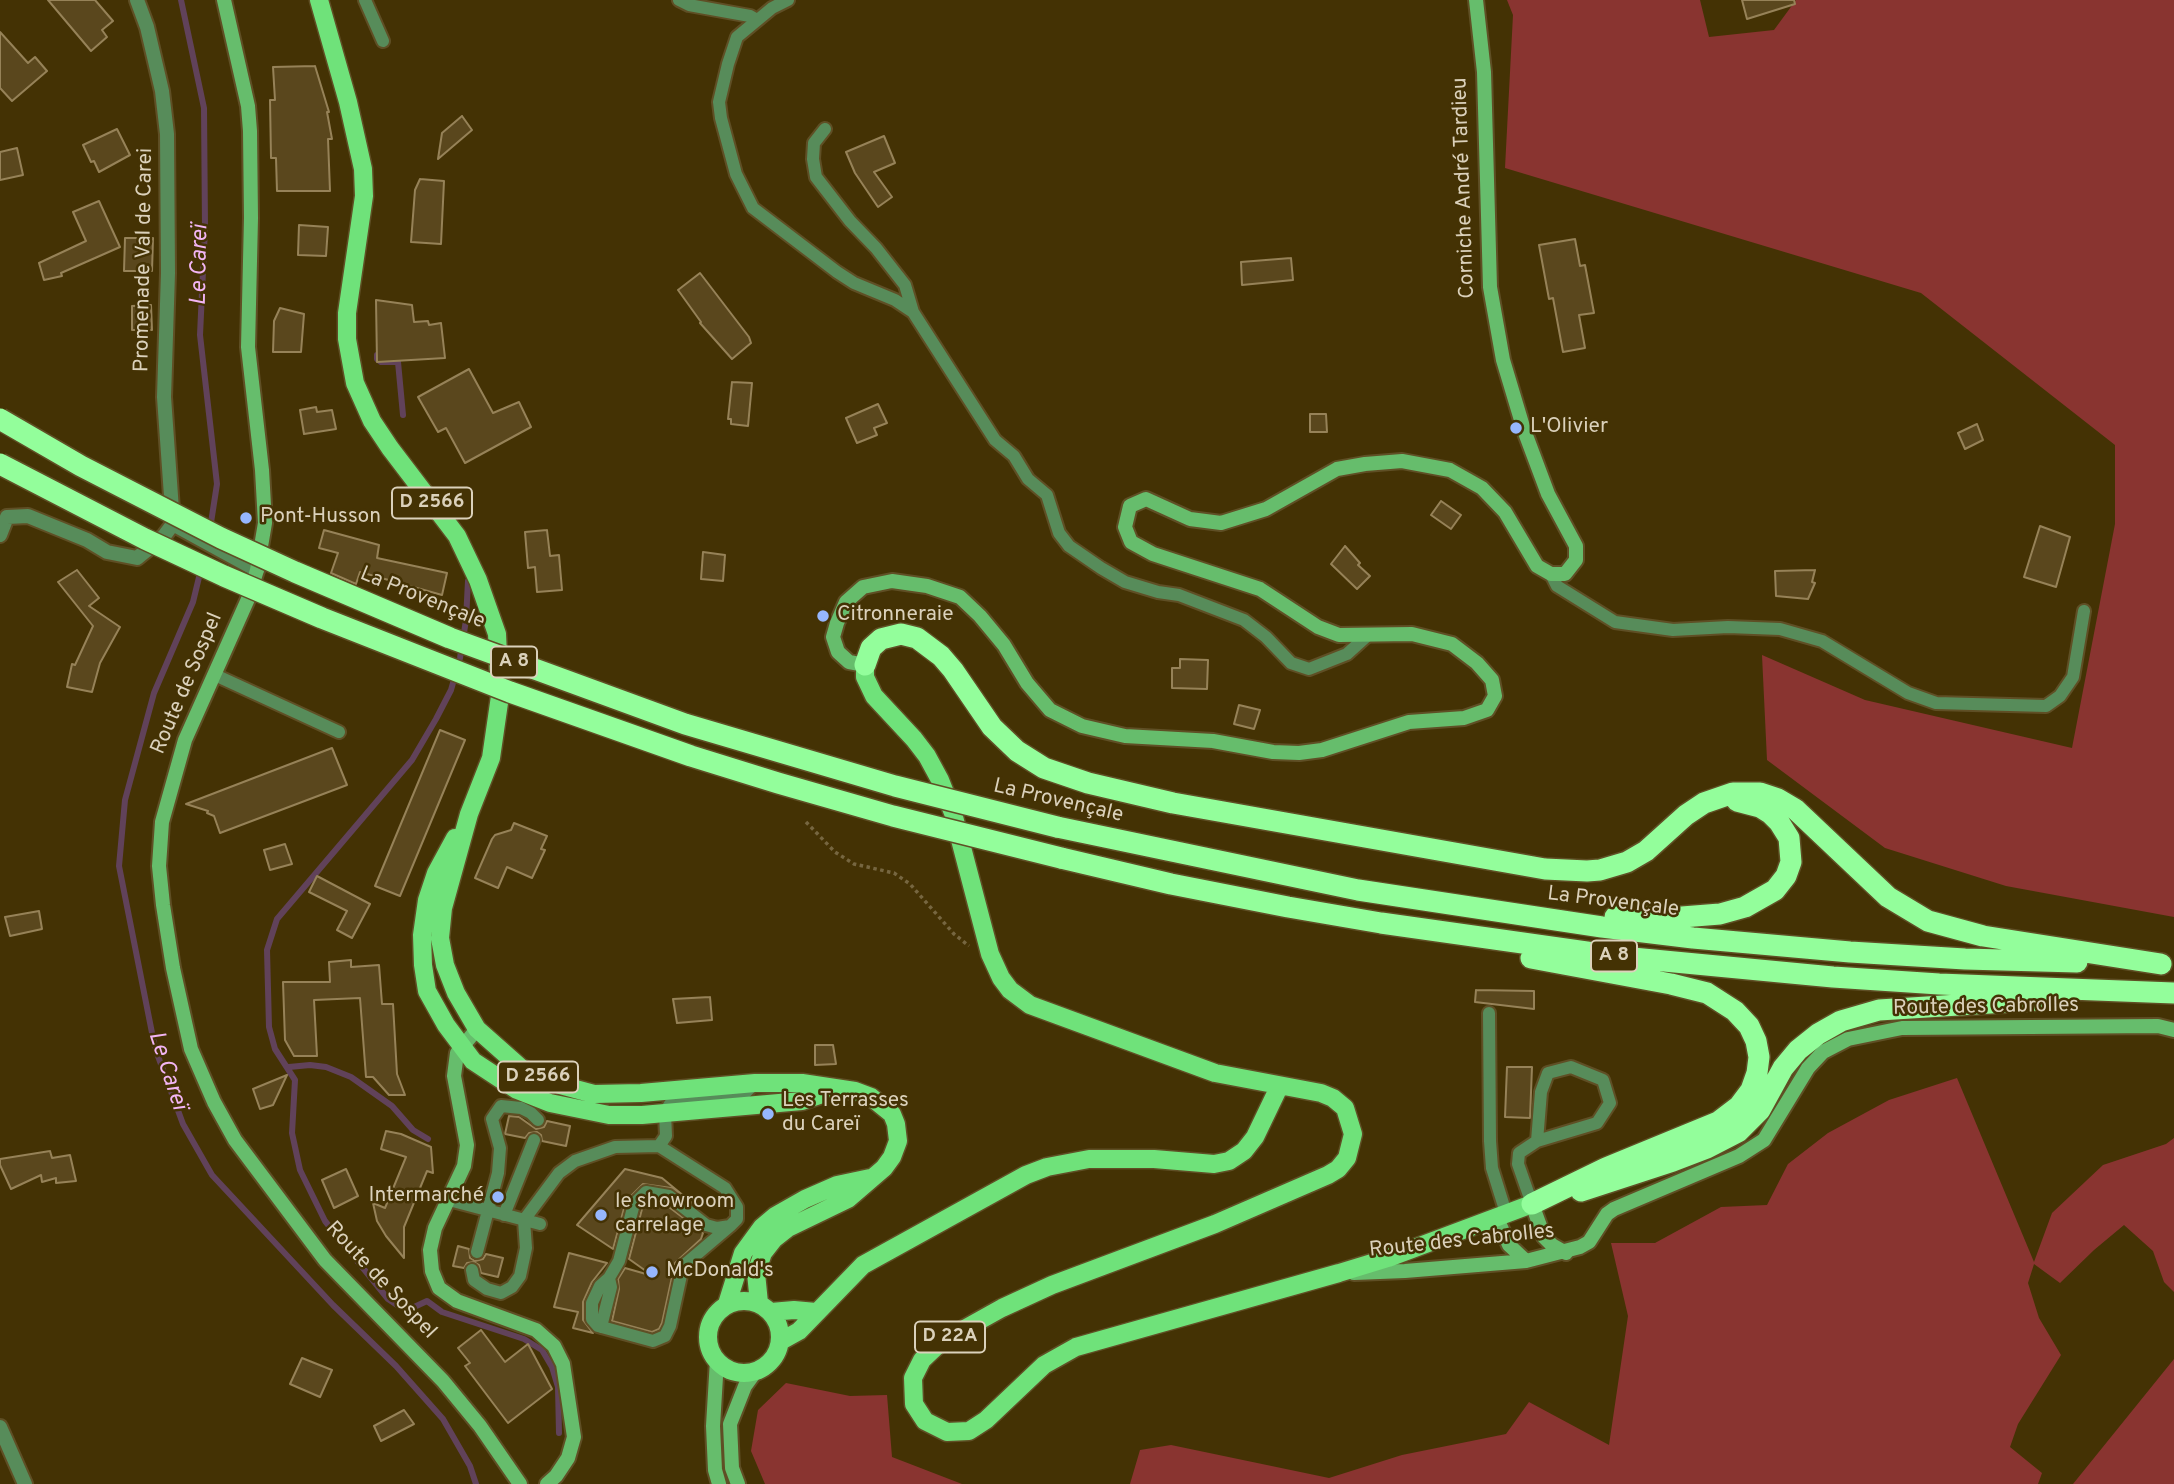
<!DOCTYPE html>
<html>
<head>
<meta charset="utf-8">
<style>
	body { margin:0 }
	canvas { display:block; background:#443204 }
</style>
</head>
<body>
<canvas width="2174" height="1484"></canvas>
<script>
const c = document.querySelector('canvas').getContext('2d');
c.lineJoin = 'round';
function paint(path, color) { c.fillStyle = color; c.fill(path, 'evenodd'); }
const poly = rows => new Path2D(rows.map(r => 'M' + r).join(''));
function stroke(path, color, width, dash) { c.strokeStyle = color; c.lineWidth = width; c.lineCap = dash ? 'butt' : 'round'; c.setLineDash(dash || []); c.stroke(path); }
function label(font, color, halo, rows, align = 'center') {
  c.font = font + ' Overpass,sans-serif'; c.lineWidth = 5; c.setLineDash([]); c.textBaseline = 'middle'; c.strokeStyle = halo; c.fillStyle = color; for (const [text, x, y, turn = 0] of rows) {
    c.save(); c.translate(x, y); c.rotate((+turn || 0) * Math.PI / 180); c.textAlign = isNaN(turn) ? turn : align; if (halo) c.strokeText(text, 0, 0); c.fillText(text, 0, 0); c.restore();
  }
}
const green = poly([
	[1507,0,1700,0,1709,37,1774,30,1796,0,2174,0,2174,917,2006,886,1885,848,1767,760,1762,655,1865,700,2072,748,2115,524,2115,445,1921,293,1505,168,1513,15],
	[1957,1078,2034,1262,2052,1213,2103,1165,2166,1144,2174,1138,2174,1292,2164,1282,2153,1251,2124,1225,2094,1250,2060,1283,2034,1264,2028,1283,2039,1318,2061,1355,2018,1424,2010,1447,2042,1473,2038,1484,1130,1484,1140,1450,1171,1445,1329,1478,1402,1455,1506,1434,1529,1402,1609,1445,1628,1316,1611,1243,1655,1243,1721,1207,1767,1205,1788,1164,1828,1133,1889,1100],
	[2174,1359,2174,1484,2073,1484],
	[786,1383,850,1396,887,1395,892,1457,962,1484,765,1484,751,1451,758,1410]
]);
const stream = poly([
	[181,0,204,108,205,228,200,335,217,484,210,529],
	[377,355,377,359,381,362,398,362,403,415],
	[201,569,193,602,154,693,125,800,119,866,155,1048,183,1124,212,1175,333,1305,396,1366,443,1419,470,1466,476,1484],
	[468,581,466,620,460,658,451,690,436,719,412,760,277,919,267,950,269,1027,275,1049,295,1080,292,1133,300,1170,325,1221,388,1299,400,1307,412,1308,427,1301,442,1312,524,1339,542,1350,552,1367,558,1387,559,1433],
	[289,1067,310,1065,326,1067,351,1077,392,1106,413,1130,428,1139]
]);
const building = poly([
	[48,0,95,0,113,21,102,30,107,37,91,51,48,0],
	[1742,0,1794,0,1795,4,1747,19,1742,0],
	[0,32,28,63,35,57,47,71,12,101,0,88,0,32],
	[315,66,329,112,327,112,332,139,328,139,330,191,277,191,276,158,271,158,270,100,275,100,273,67,315,66],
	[462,116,472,130,438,159,442,133,462,116],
	[117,129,130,155,99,172,94,161,91,162,83,145,117,129],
	[884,136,895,163,874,172,892,197,878,207,855,173,846,152,884,136],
	[17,148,23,175,0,180,0,152,17,148],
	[420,179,444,181,441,244,411,242,415,190,420,179],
	[99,201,120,247,61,273,62,276,44,280,39,263,86,241,73,212,99,201],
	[299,225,328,227,326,256,298,255,299,225],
	[125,238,153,238,152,271,124,271,125,238],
	[1575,239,1580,266,1585,265,1594,313,1579,315,1585,348,1563,352,1553,298,1549,299,1539,245,1575,239],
	[1291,258,1293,280,1242,285,1241,262,1291,258],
	[700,273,749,337,751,343,732,359,700,323,701,322,678,290,700,273],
	[376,300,412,305,414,322,428,321,429,325,441,323,445,358,377,362,376,300],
	[151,305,152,330,132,330,132,306,151,305],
	[280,308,304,314,301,352,273,352,274,321,280,308],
	[469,369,493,413,519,402,531,427,465,463,446,428,438,432,418,397,469,369],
	[732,382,752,383,748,426,731,424,731,419,728,419,732,382],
	[878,404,887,423,874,428,877,435,857,443,846,418,878,404],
	[316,407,317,412,332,410,336,429,304,434,300,410,316,407],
	[1310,414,1326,414,1327,432,1310,432,1310,414],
	[1977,424,1983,440,1965,449,1958,433,1977,424],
	[1441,501,1461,515,1451,529,1431,515,1441,501],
	[2040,526,2070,537,2056,587,2024,577,2040,526],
	[324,530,379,545,377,558,447,573,442,595,360,572,356,584,331,573,338,553,319,548,324,530],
	[547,530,550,556,559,555,562,590,537,592,535,567,528,568,525,532,547,530],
	[1345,546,1360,563,1358,565,1370,576,1357,589,1331,564,1345,546],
	[703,552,725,555,723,581,701,579,703,552],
	[77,570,99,598,89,606,120,627,100,663,92,692,67,687,72,664,75,665,93,626,58,582,77,570],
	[1815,570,1812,582,1815,583,1808,599,1776,596,1775,571,1815,570],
	[1180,659,1208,660,1207,689,1172,688,1172,668,1180,668,1180,659],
	[1239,705,1260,710,1254,729,1234,724,1239,705],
	[440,730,465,740,400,896,375,886,440,730],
	[332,748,347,785,220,833,214,816,207,813,208,811,186,804,332,748],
	[514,823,547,836,541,849,545,850,532,878,507,867,498,888,475,878,492,839,495,835,511,830,514,823],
	[285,844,292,864,270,870,264,850,285,844],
	[317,876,370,904,352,938,337,930,347,911,309,892,317,876],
	[39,911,42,929,10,936,5,917,39,911],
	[351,960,351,967,379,965,382,1004,393,1004,397,1074,405,1095,389,1095,373,1077,366,1077,360,998,314,1000,317,1056,294,1056,285,1040,283,982,330,982,329,962,351,960],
	[1476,990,1534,991,1534,1009,1475,1002,1476,990],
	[710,997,712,1020,677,1023,673,999,710,997],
	[815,1045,833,1045,836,1064,815,1065,815,1045],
	[1507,1067,1532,1067,1530,1118,1505,1117,1507,1067],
	[287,1075,273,1105,260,1109,253,1089,287,1075],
	[509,1116,519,1117,536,1129,544,1127,547,1121,570,1126,566,1146,542,1141,541,1135,537,1132,529,1133,525,1138,505,1134,509,1116],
	[386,1131,401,1134,431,1147,433,1173,427,1171,404,1227,404,1258,386,1236,377,1221,373,1203,385,1208,406,1157,381,1149,386,1131],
	[50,1151,52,1158,70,1155,76,1181,56,1183,56,1178,42,1182,41,1175,11,1189,0,1165,0,1159,50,1151],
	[346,1169,358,1196,334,1208,322,1180,346,1169],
	[625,1169,662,1178,696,1206,671,1188,643,1184,626,1201,613,1249,577,1225,625,1169],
	[649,1201,665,1204,703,1233,701,1239,675,1263,662,1323,659,1329,652,1332,612,1321,619,1289,618,1279,625,1268,653,1276,629,1259,642,1209,649,1201],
	[458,1246,469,1249,470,1258,475,1261,483,1259,486,1254,503,1258,498,1277,481,1273,479,1265,474,1262,467,1263,464,1268,453,1266,458,1246],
	[569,1253,607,1263,592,1282,583,1302,583,1320,593,1333,573,1328,578,1312,554,1307,569,1253],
	[481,1330,505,1362,528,1344,552,1389,508,1423,465,1366,470,1363,458,1348,481,1330],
	[302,1358,332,1370,320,1397,290,1384,302,1358],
	[404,1410,414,1424,381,1441,374,1426,404,1410]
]);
const path = poly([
	[806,822,835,852,854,864,894,873,910,884,954,934,969,946]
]);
const lane = poly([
	[365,0,383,41],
	[679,0,689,5,750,16,757,20],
	[788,0,772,8,737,37,728,64,719,102,721,118,736,174,753,208,837,272,854,283,895,300,913,312,995,440,1014,456,1028,479,1047,495,1059,533,1069,546,1101,568,1125,582,1158,592,1179,595,1244,620,1266,637,1291,663,1309,669,1347,654,1368,635],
	[825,129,814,143,813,159,816,177,850,221,876,248,905,285,913,312],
	[1551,574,1557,586,1615,622,1673,630,1728,627,1780,629,1822,641,1908,693,1936,703,2046,706,2060,696,2073,677,2084,611],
	[215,675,339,732],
	[1489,1013,1490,1141,1492,1168,1506,1213],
	[659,1146,725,1188,737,1207,737,1219,730,1226,683,1266,670,1326,665,1336,653,1341,598,1326,592,1319,592,1303,600,1286,609,1278,619,1261,634,1204,646,1192,669,1196,706,1225,717,1228,730,1226],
	[449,1200,540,1224],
	[1532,1204,1518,1164,1519,1153,1537,1141,1597,1123,1610,1103,1603,1080,1571,1067,1548,1073,1541,1092,1537,1141],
	[504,1215,534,1140],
	[477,1252,498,1173,500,1148,492,1119,501,1106,521,1108,531,1113,538,1120],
	[472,1270,474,1280,487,1289,501,1293,512,1287,520,1276,526,1248,524,1220,559,1173,575,1161,615,1147,659,1146,666,1136,665,1113,670,1104,743,1095,755,1083],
	[601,1327,611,1287,609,1278]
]);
const street = poly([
	[137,0,147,27,162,91,167,134,168,273,164,397,173,524,257,570],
	[0,535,7,517,28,516,87,540,107,552,137,558,164,536,173,524],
	[0,1427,25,1484]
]);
const secondary = poly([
	[224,0,248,106,250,131,251,218,248,347,262,470,265,523,257,570,248,599,185,740,162,822,159,866,163,905,173,968,191,1049,214,1102,235,1140,325,1260,443,1381,480,1426,520,1484],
	[865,665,849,662,838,652,833,637,837,623,846,602,863,587,892,581,927,586,960,597,980,616,1004,645,1027,683,1050,710,1082,726,1125,736,1213,741,1273,752,1299,753,1322,750,1409,722,1464,718,1487,710,1495,696,1492,680,1477,663,1452,644,1412,634,1339,635,1318,627,1260,589,1153,554,1131,542,1125,527,1130,506,1146,499,1190,519,1221,523,1266,509,1337,469,1365,464,1402,461,1450,470,1482,488,1505,512,1537,566,1551,574,1565,574,1576,560,1576,546,1548,494,1524,430,1503,360,1490,287,1484,72,1476,0],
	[477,1029,457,1053,454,1076,467,1145,464,1166,435,1228,430,1250,432,1271,439,1288,457,1301,536,1330,554,1346,563,1364,574,1437,568,1458,556,1476,547,1484],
	[1532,1204,1544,1237,1552,1245,1566,1253],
	[1496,1216,1509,1245,1526,1261],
	[1354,1273,1405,1271,1526,1261,1580,1247,1589,1242,1607,1214,1614,1209,1739,1156,1764,1140,1808,1068,1823,1052,1848,1039,1902,1028,2158,1026,2174,1030],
	[717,1360,713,1426,715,1470,719,1484],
	[738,1484,732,1468,730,1424,745,1386,756,1371]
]);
const primary = poly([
	[319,0,348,102,363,169,364,196,347,313,347,339,355,383,372,421,390,448,457,536,478,580,497,634,500,696,491,758,469,814,443,908,440,938,445,965,456,993,477,1029,521,1068,549,1082,594,1094,641,1093,755,1083,802,1083,855,1091,871,1097,892,1114,896,1124,898,1141,892,1157,884,1168,848,1199,788,1228,774,1239,763,1253,756,1273,759,1303],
	[865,665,865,677,874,696,914,739,927,756,940,780,953,813,990,954,1001,978,1010,990,1030,1005,1215,1073,1321,1093,1333,1098,1345,1108,1353,1134,1347,1158,1338,1169,1328,1175,1215,1224,1052,1285,1002,1308,941,1342,922,1360,913,1378,914,1404,925,1421,947,1432,969,1431,986,1420,1044,1365,1076,1347,1339,1273,1388,1258,1532,1204],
	[455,838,436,873,427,900,422,935,423,965,427,991,446,1025,473,1061,517,1090,550,1103,609,1115,642,1115,802,1101,834,1090],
	'708 1337a36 36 0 1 1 72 0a36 36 0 1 1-72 0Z',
	[727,1304,743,1253,762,1227,775,1216,805,1199,837,1185,870,1178],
	[771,1312,794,1310,816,1312],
	[781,1341,799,1331,863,1265,1026,1175,1047,1167,1089,1159,1154,1159,1214,1164,1229,1161,1244,1151,1255,1137,1279,1087]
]);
const highway = poly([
	[865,665,871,648,881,639,901,634,917,638,941,656,953,670,992,727,1017,751,1044,768,1088,783,1173,803,1545,869,1587,871,1600,870,1627,862,1646,851,1686,815,1704,803,1733,793,1760,793,1778,799,1795,809,1888,897,1928,921,1983,936,2161,964],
	[1057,827,1358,890,1602,927,1693,938,1850,952,1965,959,2077,962],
	[1061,858,1171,884,1288,907,1381,923,1622,957,1833,977,1939,984,2174,993],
	[1615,917,1682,917,1720,914,1745,907,1775,890,1786,876,1791,862,1789,838,1779,822,1771,814,1760,807,1737,801],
	[1531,958,1671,984,1707,993,1735,1011,1749,1026,1756,1041,1759,1057,1757,1073,1751,1090,1739,1106,1718,1122,1606,1168,1532,1204],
	[1581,1191,1673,1161,1707,1148,1738,1132,1760,1110,1783,1068,1798,1050,1818,1034,1841,1021,1879,1010,2038,1000]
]);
const highwayBridge = poly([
	[0,419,81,466,221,538,295,572,450,638,685,724,895,786,1057,827],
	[0,464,145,539,224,576,322,618,510,692,691,756,778,783,893,816,1061,858]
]);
const markers = [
	[1516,428,7,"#96b6fd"],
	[246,518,7,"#96b6fd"],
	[823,616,7,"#96b6fd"],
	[768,1114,7,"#96b6fd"],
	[498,1197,7,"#96b6fd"],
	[601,1215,7,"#96b6fd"],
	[652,1272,7,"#96b6fd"]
];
const shields = [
	[432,503,80],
	[514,662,46],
	[1614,956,46],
	[538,1077,80],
	[950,1337,70]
];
const shieldNames = [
	["D 2566",432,503],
	["A 8",514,662],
	["A 8",1614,956],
	["D 2566",538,1077],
	["D 22A",950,1337]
];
const streetNames = [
	["Corniche André Tardieu",1465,188,-92],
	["Promenade Val de Carei",145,260,-89],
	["La Provençale",422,599,22],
	["Route de Sospel",188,684,-67],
	["La Provençale",1058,802,13],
	["La Provençale",1613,903,7],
	["Route des Cabrolles",1986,1008,-1],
	["Route des Cabrolles",1462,1242,-6],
	["Route de Sospel",380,1281,47]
];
const poiNames = [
	["L'Olivier",1530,428],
	["Pont-Husson",260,518],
	["Citronneraie",837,616],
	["Les Terrasses",782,1102],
	["du Careï",782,1126],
	["Intermarché",484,1197,"right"],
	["le showroom",615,1203],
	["carrelage",615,1227],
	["McDonald's",666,1272]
];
const waterNames = [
	["Le Careï",201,265,-89],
	["Le Careï",166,1071,72]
];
paint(green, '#893430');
stroke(stream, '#61425a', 6);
paint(building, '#5a471d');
stroke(building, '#968258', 2);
stroke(lane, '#5f4f25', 16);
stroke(street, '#5f4f25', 18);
stroke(secondary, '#5f4f25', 18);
stroke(primary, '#5f4f25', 21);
stroke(highway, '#5f4f25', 24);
stroke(path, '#766640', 3.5, [3.5, 3.5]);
stroke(lane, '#578c5a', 12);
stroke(street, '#578c5a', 14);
stroke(secondary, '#66bd6c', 14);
stroke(primary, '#6fe27a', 18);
stroke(highway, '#93fe9b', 21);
stroke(highwayBridge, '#5f4f25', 24, []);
stroke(highwayBridge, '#93fe9b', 21);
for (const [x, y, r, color] of markers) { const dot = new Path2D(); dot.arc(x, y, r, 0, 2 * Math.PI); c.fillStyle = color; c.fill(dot); stroke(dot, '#443204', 2.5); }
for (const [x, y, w] of shields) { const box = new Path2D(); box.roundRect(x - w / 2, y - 15.5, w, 31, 5); c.fillStyle = '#443204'; c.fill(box); stroke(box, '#dbd1bb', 2); }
label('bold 19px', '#dbd1bb', null, shieldNames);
label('21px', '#dbd1bb', '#443204', streetNames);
label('21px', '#dbd1bb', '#443204', poiNames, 'left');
label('italic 23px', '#f2b5f4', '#443204', waterNames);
</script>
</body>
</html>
